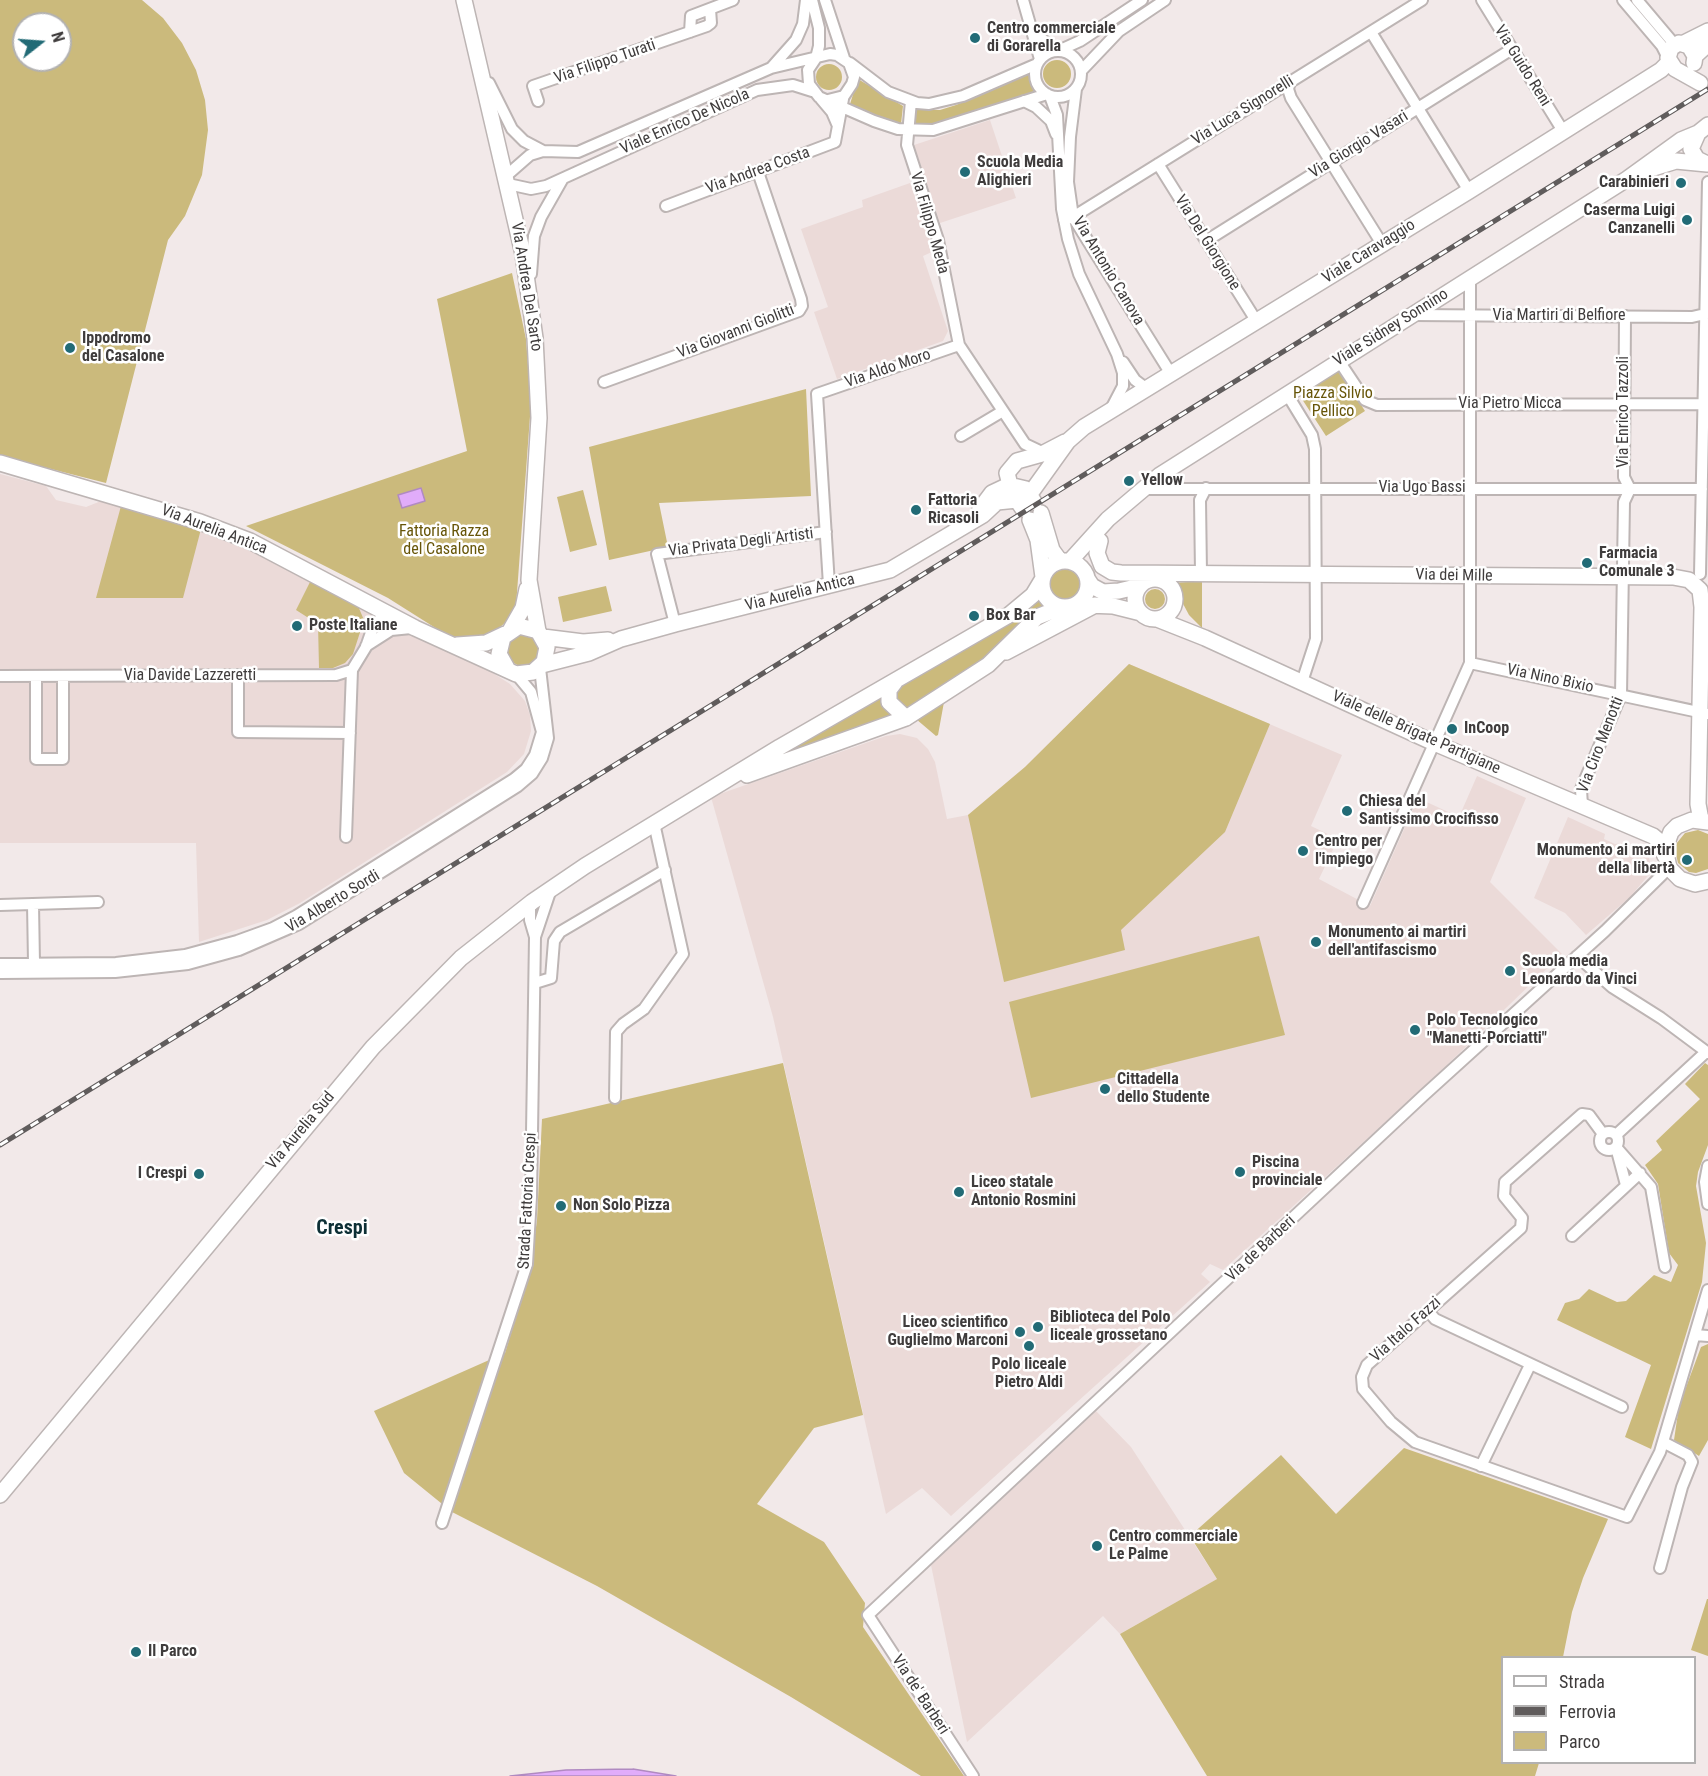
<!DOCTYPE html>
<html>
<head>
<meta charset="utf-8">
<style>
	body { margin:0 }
	#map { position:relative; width:1708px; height:1776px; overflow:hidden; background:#f2e9e9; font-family:"Roboto Condensed",sans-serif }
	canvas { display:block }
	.legend { position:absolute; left:1501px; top:1656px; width:195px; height:108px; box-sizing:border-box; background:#fff; border:2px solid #b2b1b1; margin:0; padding:8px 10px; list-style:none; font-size:18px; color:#3f3c3c }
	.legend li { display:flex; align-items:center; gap:12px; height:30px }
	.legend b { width:30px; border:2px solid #b2b1b1 }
	.north { position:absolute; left:12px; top:12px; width:60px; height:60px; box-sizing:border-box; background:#fff; border:2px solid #b2b1b1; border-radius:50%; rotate:73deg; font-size:16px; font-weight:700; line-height:24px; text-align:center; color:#3f3c3c }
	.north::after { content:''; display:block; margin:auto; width:21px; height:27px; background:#226b76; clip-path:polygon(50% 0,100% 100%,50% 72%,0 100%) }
</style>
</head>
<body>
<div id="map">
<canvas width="1708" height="1776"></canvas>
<ul class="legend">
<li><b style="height:8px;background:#fff"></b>Strada</li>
<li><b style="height:8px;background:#605c5c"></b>Ferrovia</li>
<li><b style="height:16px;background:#cbba7c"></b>Parco</li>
</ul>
<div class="north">N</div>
</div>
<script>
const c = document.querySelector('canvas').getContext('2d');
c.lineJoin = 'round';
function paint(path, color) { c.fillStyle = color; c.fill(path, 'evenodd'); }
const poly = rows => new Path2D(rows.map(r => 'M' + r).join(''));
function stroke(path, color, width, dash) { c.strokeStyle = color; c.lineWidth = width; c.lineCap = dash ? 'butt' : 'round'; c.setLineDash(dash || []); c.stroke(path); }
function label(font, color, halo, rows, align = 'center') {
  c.font = font + ' "Roboto Condensed",sans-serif'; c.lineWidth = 5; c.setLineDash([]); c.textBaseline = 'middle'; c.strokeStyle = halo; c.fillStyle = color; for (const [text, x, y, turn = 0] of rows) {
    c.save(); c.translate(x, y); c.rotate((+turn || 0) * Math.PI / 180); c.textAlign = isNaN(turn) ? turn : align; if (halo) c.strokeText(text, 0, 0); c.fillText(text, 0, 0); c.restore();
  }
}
const built = poly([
	[990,120,1016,198,940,223,914,145],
	[910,183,934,251,923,256,948,331,943,341,837,379,814,312,828,307,801,229,863,207,862,200],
	[0,474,46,486,56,500,86,507,101,501,224,536,482,666,510,684,525,701,530,715,531,731,524,754,507,772,300,903,267,920,199,942,196,843,0,843],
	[1129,664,1342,755,1311,826,1338,839,1319,879,1370,906,1418,798,1459,817,1477,776,1526,798,1490,882,1562,954,1423,1088,1223,1270,1210,1264,1201,1274,1210,1282,951,1516,922,1488,886,1514,773,1017,711,797,886,736,900,734,917,738,928,749,935,762,947,819,968,815,1025,767],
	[1568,817,1605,834,1604,839,1615,844,1624,843,1648,854,1652,871,1630,897,1586,935,1565,913,1534,898],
	[1096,1411,1131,1447,1217,1579,1120,1634,1103,1616,967,1742,931,1565]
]);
const green = poly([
	[0,0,142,0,163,18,182,43,196,70,205,100,208,130,202,175,185,216,168,240,106,483,0,456],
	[24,24,60,24,60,60,24,60],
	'1043 74a14 14 0 1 1 28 0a14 14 0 1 1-28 0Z',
	'816 77a13 13 0 1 1 26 0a13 13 0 1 1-26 0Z',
	[1030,71,1036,93,938,123,927,126,913,123,914,109,940,110,956,105,1000,87],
	[858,79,903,106,901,124,881,120,850,104],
	[512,273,526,339,531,403,516,606,508,620,496,631,482,638,460,638,445,634,388,598,246,526,467,451,437,299],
	[1339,371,1365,411,1326,436,1300,396],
	[806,389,811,496,659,503,668,547,609,560,589,447],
	[583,490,597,545,570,552,557,497],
	[121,506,201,529,183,598,96,598],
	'1050 584a15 15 0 1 1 30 0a15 15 0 1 1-30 0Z',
	[311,580,358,606,364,620,353,654,345,663,333,668,319,668,318,624,296,610],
	[1202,581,1202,628,1189,615,1172,583],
	[606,586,612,611,563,622,558,597],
	'1145 599a10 10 0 1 1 20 0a10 10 0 1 1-20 0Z',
	[1038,598,1047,608,1030,618,969,671,906,708,903,708,892,698,896,690],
	'507 650a16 16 0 1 1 32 0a16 16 0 1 1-32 0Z',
	[1129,664,1270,724,1225,832,1121,930,1125,950,1004,982,968,815,1025,767],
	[882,693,884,707,895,718,765,764],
	[944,702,938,735,936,736,916,719],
	[1698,830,1708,834,1708,869,1696,873,1689,872,1678,863,1675,850,1676,844,1685,833],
	[1259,936,1285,1035,1031,1098,1009,1002],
	[783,1063,863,1415,814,1428,757,1504,824,1542,865,1603,863,1627,964,1776,921,1776,791,1697,597,1586,452,1512,404,1473,374,1411,505,1353,530,1271,537,1220,542,1119],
	[1705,1063,1708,1065,1708,1145,1698,1172,1696,1186,1706,1243,1702,1282,1651,1449,1625,1437,1651,1365,1557,1320,1565,1303,1579,1299,1589,1289,1617,1302,1626,1301,1654,1275,1671,1282,1678,1265,1669,1253,1658,1184,1645,1165,1662,1150,1656,1141,1700,1099,1685,1084],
	[1708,1344,1708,1440,1699,1456,1674,1440,1679,1406,1701,1347],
	[1404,1448,1608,1519,1583,1578,1572,1612,1563,1657,1502,1658,1502,1762,1539,1763,1535,1776,1207,1776,1120,1634,1217,1579,1190,1536,1281,1455,1336,1514],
	[1707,1599,1708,1599,1708,1656,1691,1650]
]);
const water = poly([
	[421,488,425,501,402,508,398,495,421,488],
	[633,1769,676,1776,510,1776,566,1770,633,1769]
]);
const street = poly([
	[812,0,819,28,819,46,816,58,808,70,809,84,819,97,874,121,898,129,933,130,1047,94],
	[825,0,844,58],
	[1023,0,1040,59],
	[1482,0,1563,131],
	[1623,0,1662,46,1668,58],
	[1637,0,1675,45],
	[1034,31,1055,51],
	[690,32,691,16,733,0],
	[1371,32,1469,191],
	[1058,51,1080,41,1142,0],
	'1035 74a23 23 0 1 1 46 0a23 23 0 1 1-46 0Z',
	[850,63,888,92,917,103,929,104,963,96,1037,64],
	[772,67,796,40,803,24,806,0],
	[1081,71,1119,31,1165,0],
	[1290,82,1288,89,1291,98,1382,244],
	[489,83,512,129,524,141,543,151],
	[1076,89,1070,137,1068,182,1073,217,1171,374],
	[1050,96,1057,115,1062,209,1068,239,1079,274,1117,354,1123,373,1123,386,1111,409],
	[821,99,832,112,838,126],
	[538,101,533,86,707,26,711,23,710,9],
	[911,101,907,145,938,240,959,345,1025,444,1044,453],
	[1024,101,1036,107,1051,121,1056,134],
	[1158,164,1257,322],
	[506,176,530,155,543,151,578,152,771,68,830,54,837,55,849,63,854,77,852,84,844,96,828,100],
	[508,184,531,189,546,186,757,90,793,85,812,91],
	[666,206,835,142,843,99],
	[1064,220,1073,217,1422,0],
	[1206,241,1512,49],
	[531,274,534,236,541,217,562,180],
	[1413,315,1692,317,1705,314],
	[1339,361,1365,400,1377,405,1703,404],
	[1123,362,1135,380,1147,389],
	[604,382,799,311,802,306,801,299,758,172],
	[1287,394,1312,435,1315,449,1316,639,1302,682],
	[961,436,1003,411],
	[1144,489,1702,489],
	[1201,573,1200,500,1206,488],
	[1700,574,1708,182],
	[829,585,817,394,959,345],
	[675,624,657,554,826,532],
	[366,646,391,630,411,628],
	[1470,663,1708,714],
	[238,675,238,732,350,733],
	[0,676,336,675,352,670,366,647,374,624,388,613],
	[36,676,36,759,63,759,63,676],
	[1582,806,1581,789,1621,695,1624,502,1630,489,1624,477,1625,316],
	[346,837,352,670],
	[533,903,530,908,530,920,535,937],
	[1363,903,1470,663,1470,277],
	[33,904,34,963],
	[0,905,98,902],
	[1577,956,1612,987,1661,1018,1708,1053],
	[0,964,116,963,185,955,237,941,273,928,296,916,514,779,526,769,535,755,542,732,531,692,516,674],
	[0,973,115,972,188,964,239,950,299,924,518,786,532,774,542,758,548,738,540,668],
	[535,983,551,978,554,941,560,932,665,870],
	[615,1098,616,1032,623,1024,644,1009,683,954,654,823],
	'1600 1141a9 9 0 1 1 18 0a9 9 0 1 1-18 0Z',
	[1603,1134,1589,1115,1582,1114,1505,1182,1504,1196,1522,1218,1521,1228,1367,1365,1362,1377,1363,1389,1391,1422,1415,1442,1627,1517,1660,1452,1708,1290],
	[1616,1135,1706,1052],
	[1616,1147,1651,1187,1665,1267],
	[1617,1151,1626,1185],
	[1708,1166,1705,1182,1708,1204],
	[1572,1236,1640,1173],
	[1428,1311,1435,1319,1622,1407],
	[1695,1335,1708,1336],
	[1481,1466,1530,1365],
	[442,1523,527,1264,531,1197,535,937,551,889],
	[1660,1568,1682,1487,1692,1462,1688,1455,1663,1442],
	[973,1776,868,1615,1423,1096,1605,931,1669,868]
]);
const secondary = poly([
	[464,0,523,254,535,338,539,418,529,580,538,631],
	[1684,43,1708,31],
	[1695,56,1689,46,1679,43,1671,48,1668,58,1675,69,1700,83],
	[1694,63,1695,56,1708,44],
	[1707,164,1697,159,1691,149,1698,133,1708,125],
	[1647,170,1676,161,1707,164],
	[0,463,200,522,250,541,415,628,516,674,533,672,544,662,547,647,538,631,519,626,503,637,499,654,508,670],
	[1030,494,1068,441,1084,427,1469,191,1661,70,1669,62],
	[980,509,992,493,1009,485,1026,489,1034,502],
	[1023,509,1012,493,1007,473,1017,461,1042,454,1065,442],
	[1041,513,1052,550,1060,561],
	[1030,520,1038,540,1043,577],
	[1100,541,1097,553,1102,566,1112,572,1121,573,1673,577,1689,580,1700,590,1702,607,1698,804,1701,820],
	'1042 584a23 23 0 1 1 46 0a23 23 0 1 1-46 0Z',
	[1070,561,1108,519,1160,475,1627,179,1681,140,1698,133],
	'1135 599a20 20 0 1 1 40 0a20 20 0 1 1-40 0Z',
	[1088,580,1092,586,1103,592,1119,591,1140,586],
	[1087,605,1113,606,1141,613],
	[1157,619,1205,638,1432,742,1653,836,1659,841,1665,856],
	[511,629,523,608,527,589],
	[543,637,583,642,608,640],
	[457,645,486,643,505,634],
	[1006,652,1095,605],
	[542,665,589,653,621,639,675,624,890,570,983,515,997,502,1017,500],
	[895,682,889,690,889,702,906,718],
	[747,775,906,718,988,665,1037,617,1062,607],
	[1708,822,1692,820,1677,826,1671,832,1665,848,1669,868,1680,879,1695,884,1708,881],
	[0,1495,373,1047,461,958,532,902,585,866,780,747,1009,615,1033,595,1042,580]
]);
const rail = poly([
	[0,1145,1708,89]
]);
const markers = [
	[975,38,6,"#226b76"],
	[965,172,6,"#226b76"],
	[1681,183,6,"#226b76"],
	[1687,220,6,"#226b76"],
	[70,348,6,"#226b76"],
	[1129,481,6,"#226b76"],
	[916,510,6,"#226b76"],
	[1587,563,6,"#226b76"],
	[974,616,6,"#226b76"],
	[297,626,6,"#226b76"],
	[1452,729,6,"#226b76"],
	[1347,811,6,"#226b76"],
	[1303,851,6,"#226b76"],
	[1687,860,6,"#226b76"],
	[1316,942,6,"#226b76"],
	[1510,971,6,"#226b76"],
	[1415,1030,6,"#226b76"],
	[1105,1089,6,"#226b76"],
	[1240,1172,6,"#226b76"],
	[199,1174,6,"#226b76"],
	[959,1192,6,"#226b76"],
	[561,1206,6,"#226b76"],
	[1038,1327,6,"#226b76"],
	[1020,1332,6,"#226b76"],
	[1029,1346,6,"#226b76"],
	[1097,1546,6,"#226b76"],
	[136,1652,6,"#226b76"]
];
const poiNames = [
	["Centro commerciale",987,29],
	["di Gorarella",987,47],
	["Scuola Media",977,163],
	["Alighieri",977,181],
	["Carabinieri",1669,183,"right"],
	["Caserma Luigi",1675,211,"right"],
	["Canzanelli",1675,229,"right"],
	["Ippodromo",82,339],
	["del Casalone",82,357],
	["Yellow",1141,481],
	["Fattoria",928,501],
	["Ricasoli",928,519],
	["Farmacia",1599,554],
	["Comunale 3",1599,572],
	["Box Bar",986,616],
	["Poste Italiane",309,626],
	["InCoop",1464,729],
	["Chiesa del",1359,802],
	["Santissimo Crocifisso",1359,820],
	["Centro per",1315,842],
	["l'impiego",1315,860],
	["Monumento ai martiri",1675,851,"right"],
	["della libertà",1675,869,"right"],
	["Monumento ai martiri",1328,933],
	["dell'antifascismo",1328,951],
	["Scuola media",1522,962],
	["Leonardo da Vinci",1522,980],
	["Polo Tecnologico",1427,1021],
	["\"Manetti-Porciatti\"",1427,1039],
	["Cittadella",1117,1080],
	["dello Studente",1117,1098],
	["Piscina",1252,1163],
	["provinciale",1252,1181],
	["I Crespi",187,1174,"right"],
	["Liceo statale",971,1183],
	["Antonio Rosmini",971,1201],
	["Non Solo Pizza",573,1206],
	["Biblioteca del Polo",1050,1318],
	["liceale grossetano",1050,1336],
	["Liceo scientifico",1008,1323,"right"],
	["Guglielmo Marconi",1008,1341,"right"],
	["Polo liceale",1029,1365,"center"],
	["Pietro Aldi",1029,1383,"center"],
	["Centro commerciale",1109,1537],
	["Le Palme",1109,1555],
	["Il Parco",148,1652]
];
const streetNames = [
	["Via Filippo Turati",605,62,-19],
	["Via Guido Reni",1522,66,58],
	["Via Luca Signorelli",1243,111,-32],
	["Viale Enrico De Nicola",685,122,-24],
	["Via Giorgio Vasari",1359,145,-32],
	["Via Andrea Costa",758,171,-20],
	["Via Filippo Meda",929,223,74],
	["Via Del Giorgione",1207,243,58],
	["Viale Caravaggio",1369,252,-32],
	["Via Antonio Canova",1108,271,59],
	["Via Andrea Del Sarto",526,287,81],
	["Via Martiri di Belfiore",1559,316],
	["Viale Sidney Sonnino",1391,328,-32],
	["Via Giovanni Giolitti",736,332,-21],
	["Via Aldo Moro",888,369,-19],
	["Via Pietro Micca",1510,404],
	["Via Enrico Tazzoli",1624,412,-90],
	["Via Ugo Bassi",1422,488],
	["Via Aurelia Antica",214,530,21],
	["Via Privata Degli Artisti",741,543,-7],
	["Via dei Mille",1454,576,1],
	["Via Aurelia Antica",800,593,-14],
	["Via Davide Lazzeretti",190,676],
	["Via Nino Bixio",1550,679,12],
	["Viale delle Brigate Partigiane",1416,733,24],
	["Via Ciro Menotti",1601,745,-69],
	["Via Alberto Sordi",333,902,-31],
	["Via Aurelia Sud",301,1131,-50],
	["Strada Fattoria Crespi",528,1201,-87],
	["Via de Barberi",1261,1249,-43],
	["Via Italo Fazzi",1406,1330,-42],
	["Via de' Barberi",920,1695,57]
];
const parkNames = [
	["Piazza Silvio",1333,394],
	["Pellico",1333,412],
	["Fattoria Razza",444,532],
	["del Casalone",444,550]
];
const quarterNames = [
	["Crespi",342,1229]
];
paint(built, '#ebdad8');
paint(green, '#cbba7c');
paint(water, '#e1acfa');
stroke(water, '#b08ac1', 1.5);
stroke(street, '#bdb5b4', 14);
stroke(secondary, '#bdb5b4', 18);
stroke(street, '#fff', 10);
stroke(secondary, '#fff', 15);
stroke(rail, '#605c5c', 5);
stroke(rail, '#fff', 3, [9]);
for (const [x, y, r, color] of markers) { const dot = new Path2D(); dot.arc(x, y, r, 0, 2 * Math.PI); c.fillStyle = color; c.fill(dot); stroke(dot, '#fff', 2); }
label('bold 16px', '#3f3c3c', '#fff', poiNames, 'left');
label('16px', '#3f3c3c', '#fff', streetNames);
label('16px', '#675508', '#fff', parkNames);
label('bold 20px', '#0e3036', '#fff', quarterNames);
</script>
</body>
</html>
